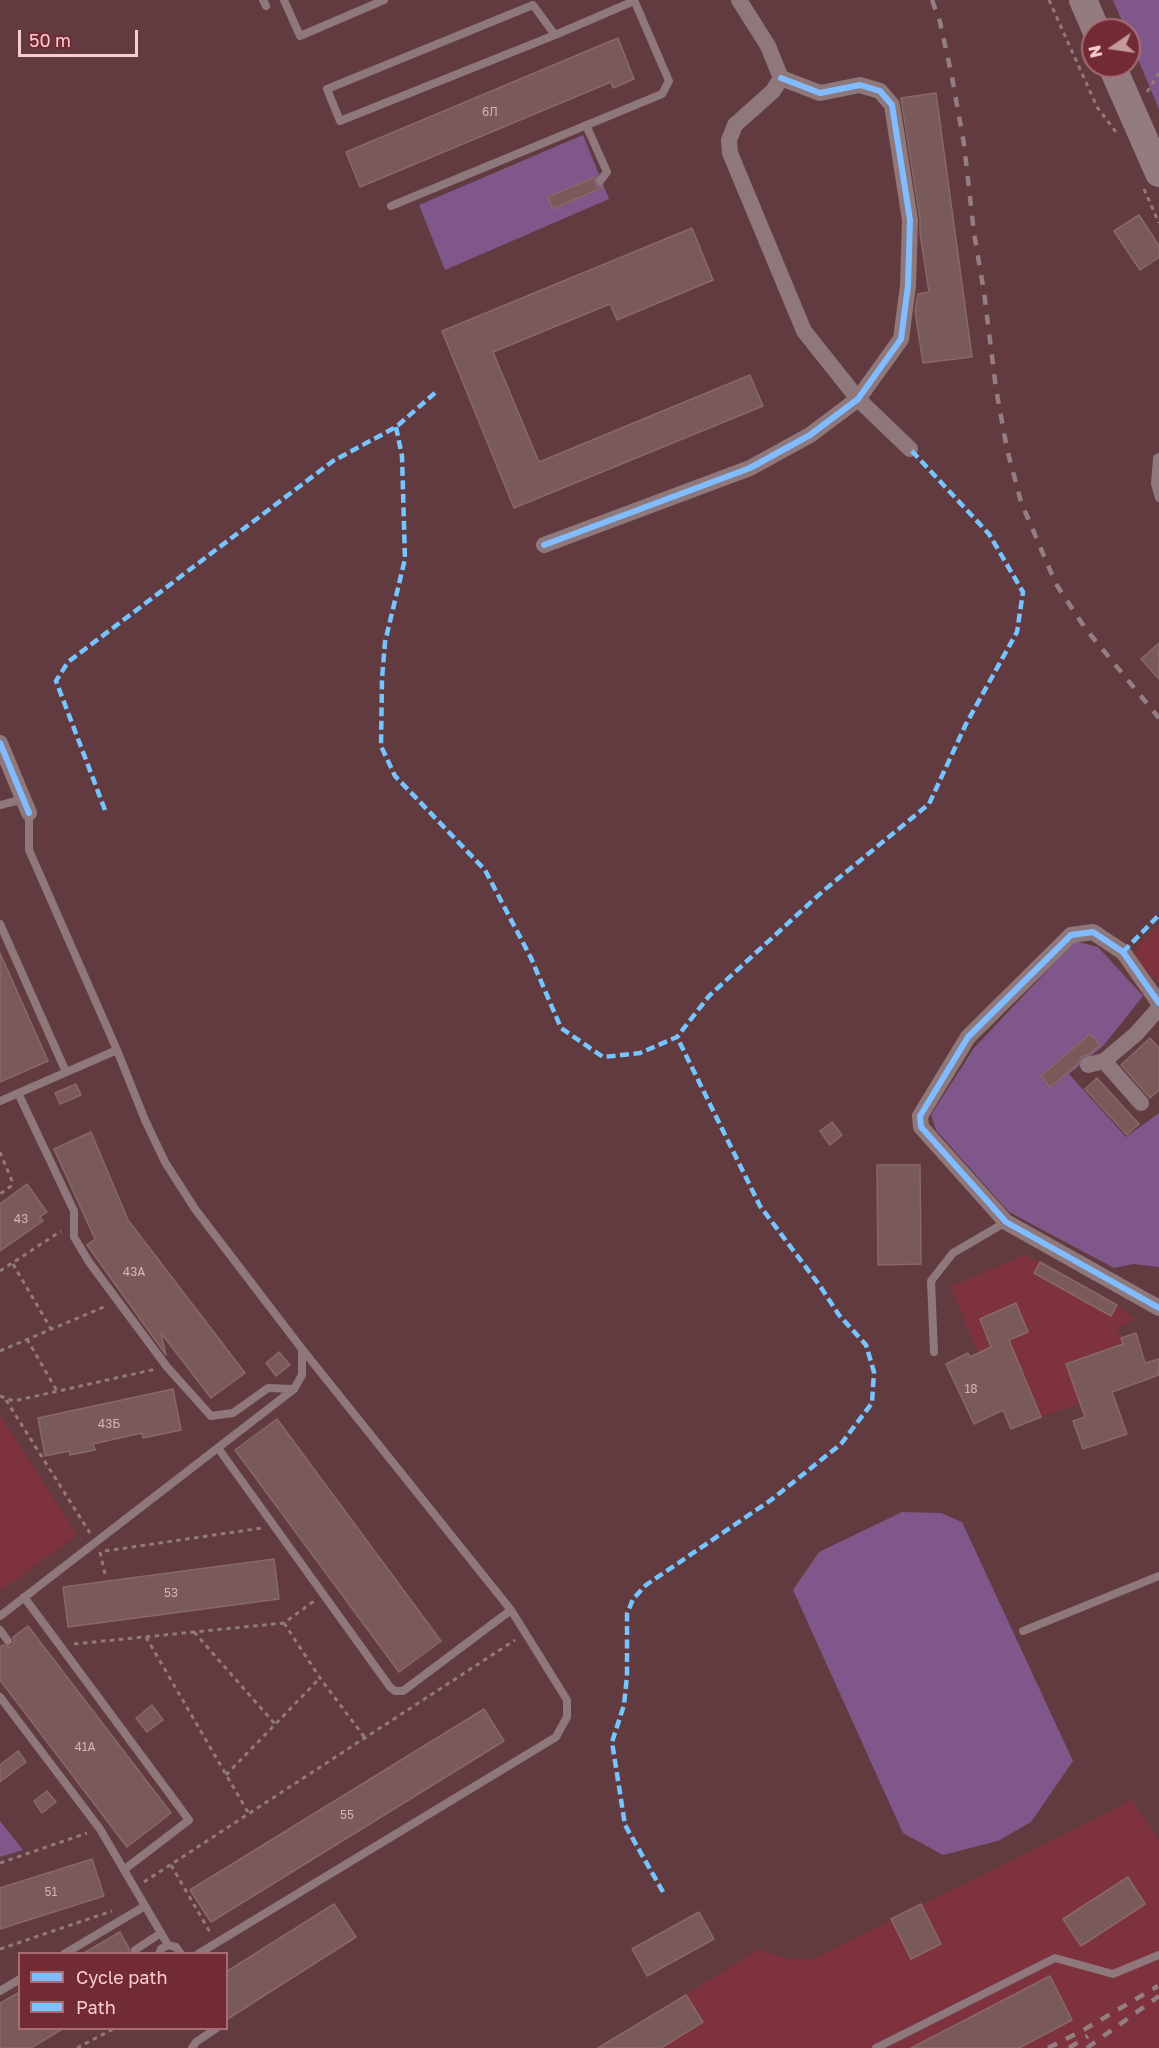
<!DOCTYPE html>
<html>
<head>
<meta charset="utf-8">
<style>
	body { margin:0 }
	#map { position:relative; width:1159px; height:2048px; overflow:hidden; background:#623b41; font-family:"Golos Text",sans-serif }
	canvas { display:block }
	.legend { position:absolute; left:18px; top:1952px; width:210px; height:78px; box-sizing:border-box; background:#722b35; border:2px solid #a86c73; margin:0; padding:8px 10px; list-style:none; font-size:18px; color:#f9cdcf }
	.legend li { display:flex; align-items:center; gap:12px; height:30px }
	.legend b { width:30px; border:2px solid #a86c73 }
	.north { position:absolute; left:1081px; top:18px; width:60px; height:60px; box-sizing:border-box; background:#722b35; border:2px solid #a86c73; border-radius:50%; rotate:257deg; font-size:16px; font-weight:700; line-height:24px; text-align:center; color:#f9cdcf }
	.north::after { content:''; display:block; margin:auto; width:21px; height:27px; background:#c49a9d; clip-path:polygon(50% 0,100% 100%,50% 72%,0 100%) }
	.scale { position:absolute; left:18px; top:30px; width:120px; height:27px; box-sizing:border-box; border:3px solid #f9cdcf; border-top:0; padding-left:8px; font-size:18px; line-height:21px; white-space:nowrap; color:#f9cdcf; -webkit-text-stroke:4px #722b35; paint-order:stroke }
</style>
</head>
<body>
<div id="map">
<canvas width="1159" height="2048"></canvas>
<ul class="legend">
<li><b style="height:8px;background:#80bcff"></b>Cycle path</li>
<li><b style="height:8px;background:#76c5fe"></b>Path</li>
</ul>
<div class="north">N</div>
<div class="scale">50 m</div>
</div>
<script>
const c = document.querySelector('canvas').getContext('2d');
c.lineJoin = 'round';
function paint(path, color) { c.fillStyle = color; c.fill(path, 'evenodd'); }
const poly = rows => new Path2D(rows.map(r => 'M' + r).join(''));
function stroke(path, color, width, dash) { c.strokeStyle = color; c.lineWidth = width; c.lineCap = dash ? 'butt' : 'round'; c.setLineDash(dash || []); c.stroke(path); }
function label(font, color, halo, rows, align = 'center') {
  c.font = font + ' "Golos Text",sans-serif'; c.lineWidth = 4.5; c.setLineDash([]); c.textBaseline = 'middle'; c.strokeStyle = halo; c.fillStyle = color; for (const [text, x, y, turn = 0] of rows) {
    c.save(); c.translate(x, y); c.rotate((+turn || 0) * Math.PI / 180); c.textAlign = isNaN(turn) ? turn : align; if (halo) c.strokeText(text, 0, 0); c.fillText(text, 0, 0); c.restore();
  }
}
const built = poly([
	[1159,924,1159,983,1134,957,1139,945],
	[1025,1255,1117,1305,1136,1320,1117,1327,1136,1383,1041,1417,1011,1429,950,1287],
	[0,1415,77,1535,0,1591],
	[1132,1800,1159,1840,1159,2048,599,2048,758,1950,790,1959,813,1959]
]);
const green = poly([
	[1113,0,1159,0,1159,109,1129,38,1129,30,1126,30],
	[583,135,609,199,445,270,419,205],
	[1075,941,1098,947,1143,996,1103,1046,1069,1074,1126,1137,1159,1113,1159,1267,1133,1264,1114,1268,1009,1212,936,1130,931,1115,974,1048],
	[902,1512,941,1513,962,1522,1073,1761,1031,1822,998,1841,943,1855,903,1833,793,1590,819,1552],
	[0,1821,23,1850,0,1857]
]);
const building = poly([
	[618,38,634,79,613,88,611,82,360,187,346,152,618,38],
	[936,93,972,357,923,363,915,311,918,294,929,292,920,233,920,219,901,98,936,93],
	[595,177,594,181,596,186,603,187,553,209,548,197,595,177],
	[1139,215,1159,246,1159,257,1140,270,1114,231,1139,215],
	[692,228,713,280,617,320,610,304,493,352,539,462,750,375,763,406,514,508,442,331,692,228],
	[1159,643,1159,679,1141,659,1159,643],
	[0,953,48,1061,0,1082,0,953],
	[1090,1034,1100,1045,1090,1054,1081,1057,1078,1064,1050,1087,1041,1076,1090,1034],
	[1150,1038,1159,1048,1159,1090,1150,1098,1121,1065,1150,1038],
	[1097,1078,1139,1124,1127,1135,1085,1089,1097,1078],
	[76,1084,81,1095,60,1104,55,1093,76,1084],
	[832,1122,842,1135,830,1145,820,1131,832,1122],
	[91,1132,128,1220,245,1373,211,1398,161,1333,166,1355,87,1245,95,1239,54,1149,91,1132],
	[877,1165,920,1165,921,1264,878,1265,877,1165],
	[27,1184,47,1212,40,1217,43,1221,0,1251,0,1204,27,1184],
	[1040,1262,1117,1305,1111,1316,1034,1273,1040,1262],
	[1016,1303,1028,1332,1009,1340,1041,1417,1011,1429,1003,1410,974,1424,946,1364,968,1353,970,1357,991,1347,980,1319,1016,1303],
	[1136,1333,1145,1363,1159,1359,1159,1375,1112,1392,1127,1434,1083,1449,1073,1421,1085,1417,1066,1364,1123,1344,1121,1338,1136,1333],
	[279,1352,290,1365,276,1376,266,1363,279,1352],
	[173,1389,181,1430,143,1438,142,1433,93,1444,95,1450,70,1455,69,1451,45,1456,38,1418,173,1389],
	[277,1419,441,1641,399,1672,235,1450,277,1419],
	[274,1559,279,1599,68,1627,63,1587,274,1559],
	[28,1626,171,1813,127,1847,0,1680,0,1647,3,1645,8,1647,12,1646,14,1641,13,1637,28,1626],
	[152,1705,163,1720,147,1732,136,1718,152,1705],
	[484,1709,504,1741,211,1922,190,1890,484,1709],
	[18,1751,26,1762,0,1782,0,1765,18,1751],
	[47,1791,56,1802,42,1813,34,1801,47,1791],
	[92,1859,104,1896,0,1929,0,1888,92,1859],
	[1128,1877,1145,1904,1081,1946,1063,1919,1128,1877],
	[334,1904,356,1937,226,2020,226,1972,334,1904],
	[921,1904,941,1944,911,1959,891,1919,921,1904],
	[699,1912,714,1939,647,1976,632,1949,699,1912],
	[120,1932,129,1948,130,1953,84,1953,120,1932],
	[1050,1976,1072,2020,1019,2048,911,2048,1050,1976],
	[20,1992,20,2028,64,2028,31,2048,0,2048,0,2003,20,1992],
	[686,1995,703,2022,661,2048,598,2048,686,1995]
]);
const path = poly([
	[1049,0,1097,107,1116,132],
	[1147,92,1159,73],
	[1144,189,1159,223],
	[0,1152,12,1181,11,1186,0,1194],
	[13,1264,51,1329],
	[0,1271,61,1231],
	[27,1339,57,1391],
	[0,1351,106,1306],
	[0,1396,14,1401,156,1369],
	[6,1400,90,1533],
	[105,1551,262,1528],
	[100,1552,105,1574],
	[284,1623,320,1678,365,1738],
	[194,1632,275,1724],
	[146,1637,249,1814],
	[74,1644,284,1623,314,1601],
	[226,1775,320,1678],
	[0,1863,87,1833],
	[171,1865,211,1934],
	[144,1882,515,1640],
	[0,1949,112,1911],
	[77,2048,115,2028]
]);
const lane = poly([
	[263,0,266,6],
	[284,0,300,36,384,0],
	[555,35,533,5,327,89,340,121,555,35,634,1],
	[586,125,607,172,600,181],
	[391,206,662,94,669,81,634,0],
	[1159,457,1157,458,1155,484,1159,498],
	[0,805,24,799],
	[29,813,29,850,117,1050],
	[0,924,66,1072],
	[18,1093,74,1211,74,1237,89,1262,167,1367,211,1416,233,1413,268,1388,293,1389],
	[0,1101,117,1050,145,1120,165,1162,195,1209,302,1349,302,1375,294,1389,0,1616],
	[934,1352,931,1281,953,1253,1006,1222],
	[218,1448,390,1687,395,1691,403,1691,511,1610],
	[24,1597,189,1820,125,1869],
	[0,1630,8,1641],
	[1023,1631,1159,1576],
	[0,1697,100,1829,168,1945],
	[135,1950,161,1933],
	[64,1954,145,1906],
	[159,1954,161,1949,168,1945,176,1947,181,1954],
	[198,1954,556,1737,567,1717,567,1700,511,1610,302,1349],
	[0,1991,20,1979],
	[192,2048,196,2042,217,2028],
	[876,2048,1055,1958,1113,1974,1159,1955]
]);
const street = poly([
	[739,0,768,46,781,78,773,91,735,125,729,140,730,153,804,331,858,399,910,449],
	[544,545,750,468,810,435,858,399,901,339,908,286,910,220,892,105,880,91,860,85,820,93,781,78],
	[0,743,29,813],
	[1159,1003,1123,952,1093,932,1071,935,968,1037,920,1116,921,1127,1006,1222,1159,1308],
	[1104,1061,1141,1103],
	[1088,1065,1104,1061,1136,1034,1159,1008]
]);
const highway = poly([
	[1083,0,1096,30],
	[1112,66,1159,173]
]);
const rail = poly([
	[932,0,940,22,952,77,964,144,974,233,984,292,996,389,1007,449,1021,502,1056,584,1085,628,1159,718],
	[1048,2048,1080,2032,1158,1986],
	[1069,2048,1088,2036],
	[1087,2048,1159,1996]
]);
const quiet = poly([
	[396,427,402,456,405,559,385,642,382,679,381,746,395,776,485,870,531,958,561,1028,603,1057,640,1053,677,1037,709,996,823,891,929,804,966,724,1017,632,1023,592,989,534,910,449],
	[105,810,56,681,68,662,333,461,396,427,436,392],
	[1123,952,1159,915],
	[663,1892,625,1825,612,1742,624,1705,627,1676,627,1614,633,1599,646,1585,771,1500,841,1444,872,1403,874,1372,866,1345,839,1315,820,1286,760,1206,677,1037]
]);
const cycleway = poly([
	[544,545,750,468,810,435,858,399,901,339,908,286,910,220,892,105,880,91,860,85,820,93,781,78],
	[0,743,29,813],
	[1159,1003,1123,952,1093,932,1071,935,968,1037,920,1116,921,1127,1006,1222,1159,1308]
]);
const numberNames = [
	["6Л",490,112],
	["43",21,1219],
	["43А",134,1272],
	["18",971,1389],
	["43Б",109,1424],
	["53",171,1593],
	["41А",85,1747],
	["55",347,1815],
	["51",51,1892]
];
paint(built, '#7d323d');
paint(green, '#7f578a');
paint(building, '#795959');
stroke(building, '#886968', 1.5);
stroke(path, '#907a7c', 3, [4.5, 4.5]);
stroke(lane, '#8e787b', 8);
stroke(street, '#8e787b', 16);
stroke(highway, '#937c7f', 28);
stroke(rail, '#957e81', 4.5, [10, 10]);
stroke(quiet, '#76c5fe', 4.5, [9, 4.5]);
stroke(cycleway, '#80bcff', 6);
label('12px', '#d9b0b2', null, numberNames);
</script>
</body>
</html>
